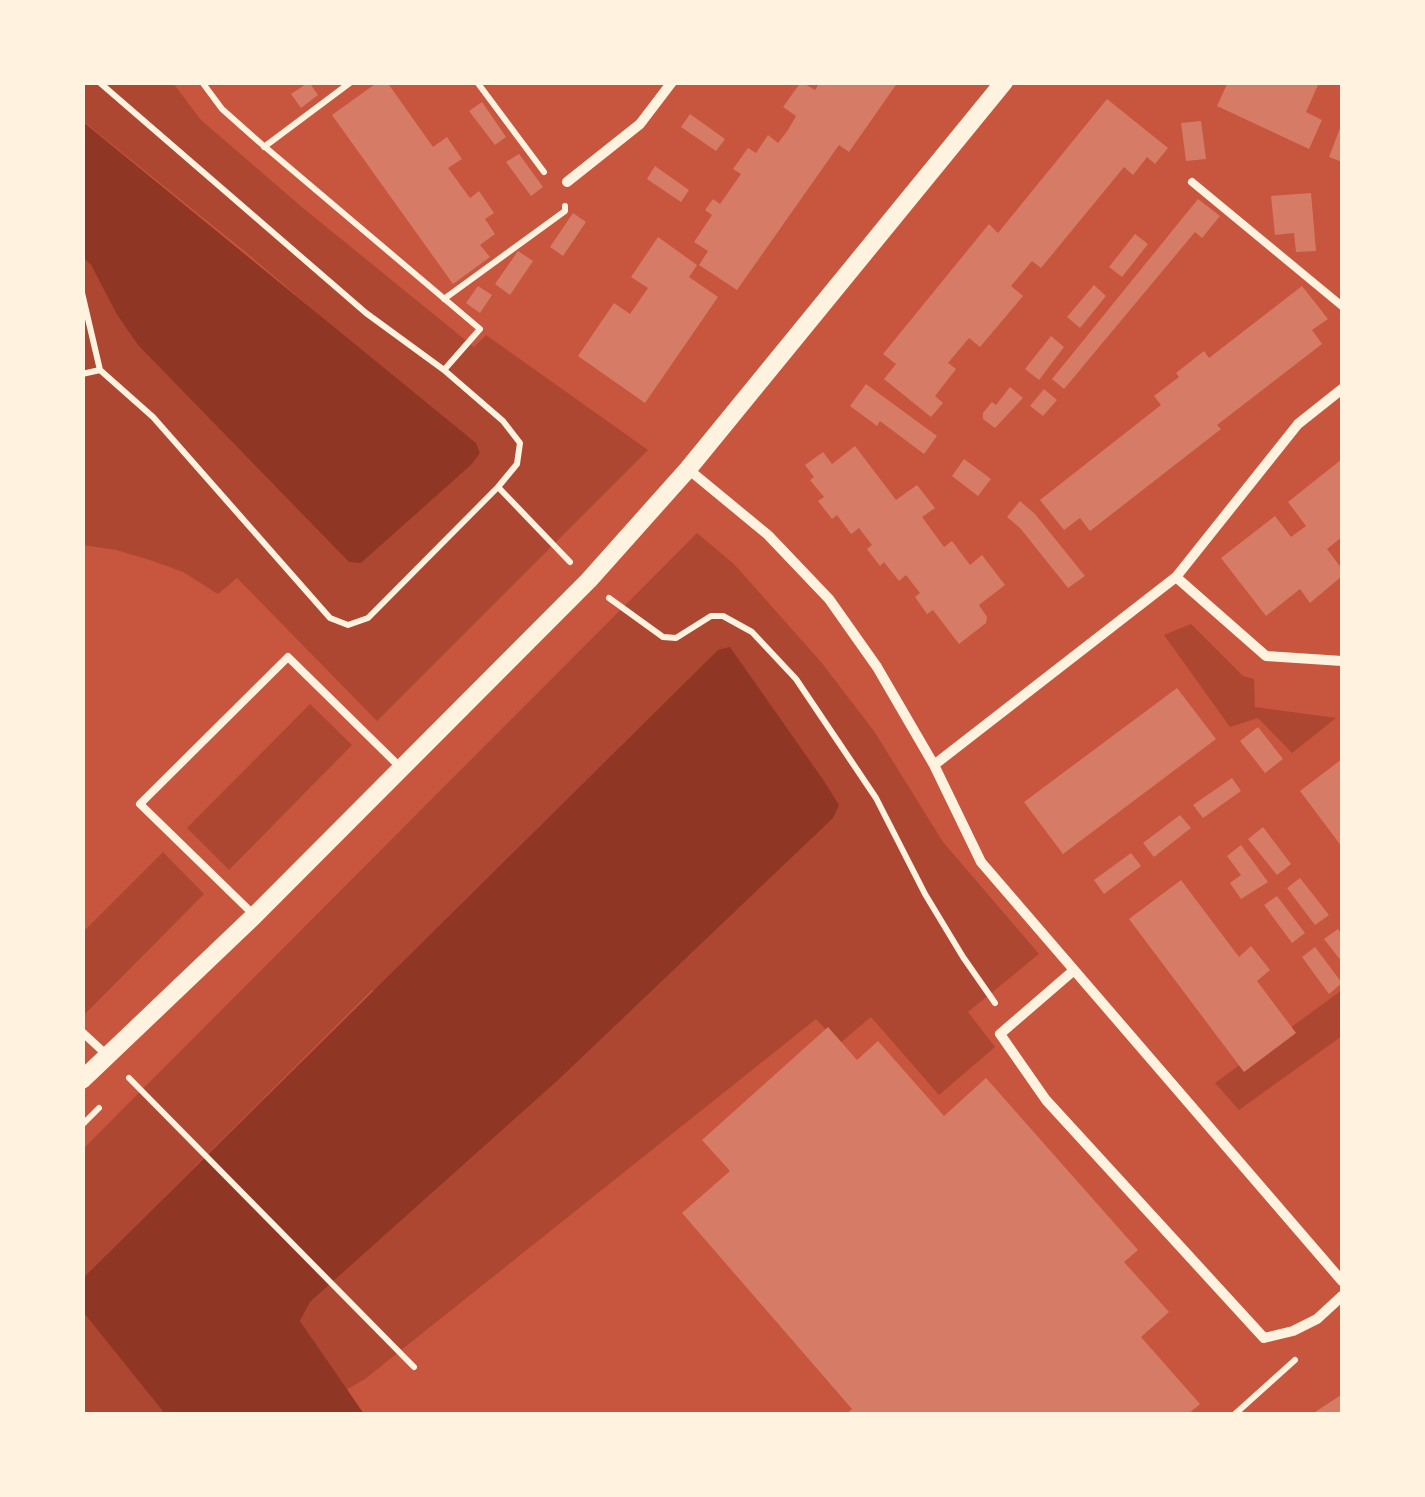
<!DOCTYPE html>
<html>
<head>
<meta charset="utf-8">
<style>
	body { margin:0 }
	#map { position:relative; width:1425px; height:1497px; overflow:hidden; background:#c8553d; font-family:"Asap Condensed",sans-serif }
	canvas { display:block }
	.frame { position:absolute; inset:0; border:85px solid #fff3e0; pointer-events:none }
</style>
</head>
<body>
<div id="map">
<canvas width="1425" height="1497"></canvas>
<div class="frame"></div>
</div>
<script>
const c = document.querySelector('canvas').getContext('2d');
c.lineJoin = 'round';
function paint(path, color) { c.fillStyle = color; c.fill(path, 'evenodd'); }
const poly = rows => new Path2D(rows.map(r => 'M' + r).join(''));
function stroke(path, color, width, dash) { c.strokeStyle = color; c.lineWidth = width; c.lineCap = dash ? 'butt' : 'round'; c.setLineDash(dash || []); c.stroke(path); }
const green = poly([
	[83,83,173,83,201,120,303,208,474,347,486,335,648,450,377,721,237,578,218,594,183,572,150,560,116,550,83,545,82,258,91,265,116,313,361,563,480,453,248,254,83,121],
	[697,533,734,564,821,662,874,731,943,842,1039,954,968,1012,995,1047,939,1095,871,1017,839,1044,816,1019,365,1379,346,1390,300,1321,310,1302,556,1082,372,990,83,1278,83,1149],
	[1191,624,1243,676,1254,679,1255,707,1336,718,1292,753,1258,718,1230,727,1164,635],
	[310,704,352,745,229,870,187,828],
	[163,852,204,894,83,1016,83,932],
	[1342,990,1342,1036,1239,1110,1215,1083],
	[83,1312,165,1414,83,1414]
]);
const water = poly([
	[82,121,476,443,480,453,472,464,361,563,349,562,138,345,116,313,91,265,83,258],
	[730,647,824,781,839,805,833,818,556,1082,310,1302,300,1321,364,1414,165,1414,83,1312,83,1278,718,650]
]);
const building = poly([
	[309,82,318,95,301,108,291,94],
	[378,82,387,82,433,147,447,137,462,159,448,168,470,198,479,191,494,213,485,219,495,234,480,245,490,257,453,284,332,115],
	[801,82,815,90,820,82,898,82,849,152,839,145,737,290,699,265,708,251,694,242,712,215,705,210,713,199,720,204,741,174,733,169,748,148,756,153,768,135,778,143,788,130,796,116,783,107],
	[1228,82,1318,85,1306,112,1322,120,1309,149,1217,106],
	[1107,99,1168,148,1155,164,1147,157,1133,175,1124,167,1041,268,1032,261,1011,286,1023,296,980,347,969,338,948,363,956,369,935,396,943,403,931,417,884,379,896,364,883,354,989,224,998,233],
	[482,102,506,137,495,145,469,111],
	[690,114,725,139,716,151,681,127],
	[1201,121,1206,159,1186,161,1181,123],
	[1342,123,1342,162,1329,157],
	[519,154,543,187,531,196,506,162],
	[655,166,689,190,681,202,647,179],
	[1311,193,1316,251,1296,252,1294,233,1275,235,1271,196],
	[1198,199,1220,216,1202,238,1195,232,1064,389,1052,379],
	[573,213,586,222,563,256,550,247],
	[1135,234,1148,244,1122,277,1109,267],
	[658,237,697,265,689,277,718,297,645,403,578,356,614,303,630,314,648,288,631,277],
	[518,251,533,261,510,295,495,284],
	[1094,285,1106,296,1080,328,1067,317],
	[478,286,492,295,480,313,466,303],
	[1302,286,1328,319,1312,330,1322,344,1217,425,1221,429,1090,531,1080,518,1064,530,1040,500,1161,405,1154,396,1179,377,1176,373,1204,351,1209,358],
	[1051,336,1064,347,1039,380,1025,369],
	[866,384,937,436,924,454,880,421,877,426,850,406],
	[1010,387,1023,398,995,428,983,419,983,413,992,402,996,405],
	[1044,389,1057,400,1043,416,1030,406],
	[855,446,896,500,917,485,935,508,922,517,944,547,952,541,970,565,982,555,1005,585,979,605,987,617,986,623,959,644,933,610,927,614,915,597,920,593,906,575,899,581,884,562,880,566,867,549,872,545,859,528,851,534,837,515,832,519,818,501,824,497,810,480,814,477,805,465,823,452,832,464],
	[964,459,991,479,978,496,952,476],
	[1342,459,1342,537,1327,549,1342,569,1342,576,1310,603,1300,589,1266,616,1221,558,1275,516,1291,537,1306,526,1288,502],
	[1020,501,1035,514,1085,576,1068,588,1020,528,1007,517],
	[1177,688,1216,739,1063,854,1024,802],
	[1258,727,1283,759,1265,773,1240,741],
	[1342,759,1342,847,1300,791],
	[1232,778,1241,791,1203,818,1193,805],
	[1180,815,1191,828,1154,857,1143,843],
	[1263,827,1291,864,1277,875,1248,839],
	[1241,845,1268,882,1241,899,1230,883,1241,875,1227,856],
	[1131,853,1141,866,1104,894,1094,880],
	[1300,878,1329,915,1315,925,1287,888],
	[1181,880,1239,957,1251,946,1270,970,1257,981,1296,1033,1244,1072,1129,919],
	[1277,896,1305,933,1292,943,1264,905],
	[1338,929,1342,935,1342,962,1324,939],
	[1315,947,1342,983,1329,994,1302,957],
	[828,1027,857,1060,878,1041,944,1116,986,1078,1138,1250,1124,1262,1169,1312,1141,1337,1200,1404,1188,1414,846,1414,852,1409,682,1213,730,1171,702,1140],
	[1342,1394,1342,1414,1312,1414,1338,1397]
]);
const path = poly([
	[202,82,222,109,258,141,480,329,444,370],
	[477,82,544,172],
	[264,147,351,82],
	[82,293,100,370,153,417,330,618,348,625,368,618,498,487,517,464,520,443,503,421,444,370,366,313,99,82],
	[444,299,565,211,565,206],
	[82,374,100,370],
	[498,487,570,562],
	[609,598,663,637,676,638,711,616,723,616,752,632,796,679,876,798,925,894,963,957,995,1003],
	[129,1078,414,1367],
	[82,1125,99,1108],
	[1235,1414,1295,1360]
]);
const service = poly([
	[1192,182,1342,306],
	[253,914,140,804,288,657,401,768],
	[82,1032,108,1056]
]);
const minor = poly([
	[567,182,640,124,672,82],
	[688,469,768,535,829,599,877,667,934,765,981,862,1342,1281],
	[1176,577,1266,656,1342,661],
	[934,765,1176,577,1298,424,1342,389],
	[1073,971,1000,1034,1046,1100,1264,1338,1293,1331,1317,1319,1342,1296]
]);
const tertiary = poly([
	[82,1080,254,916,589,580,688,469,1004,82]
]);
paint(green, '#ae4732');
paint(water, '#8f3625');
paint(building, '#d67c66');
stroke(path, '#fff3e0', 6);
stroke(service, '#fff3e0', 8);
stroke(minor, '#fff3e0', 10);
stroke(tertiary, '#fff3e0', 18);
</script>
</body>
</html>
